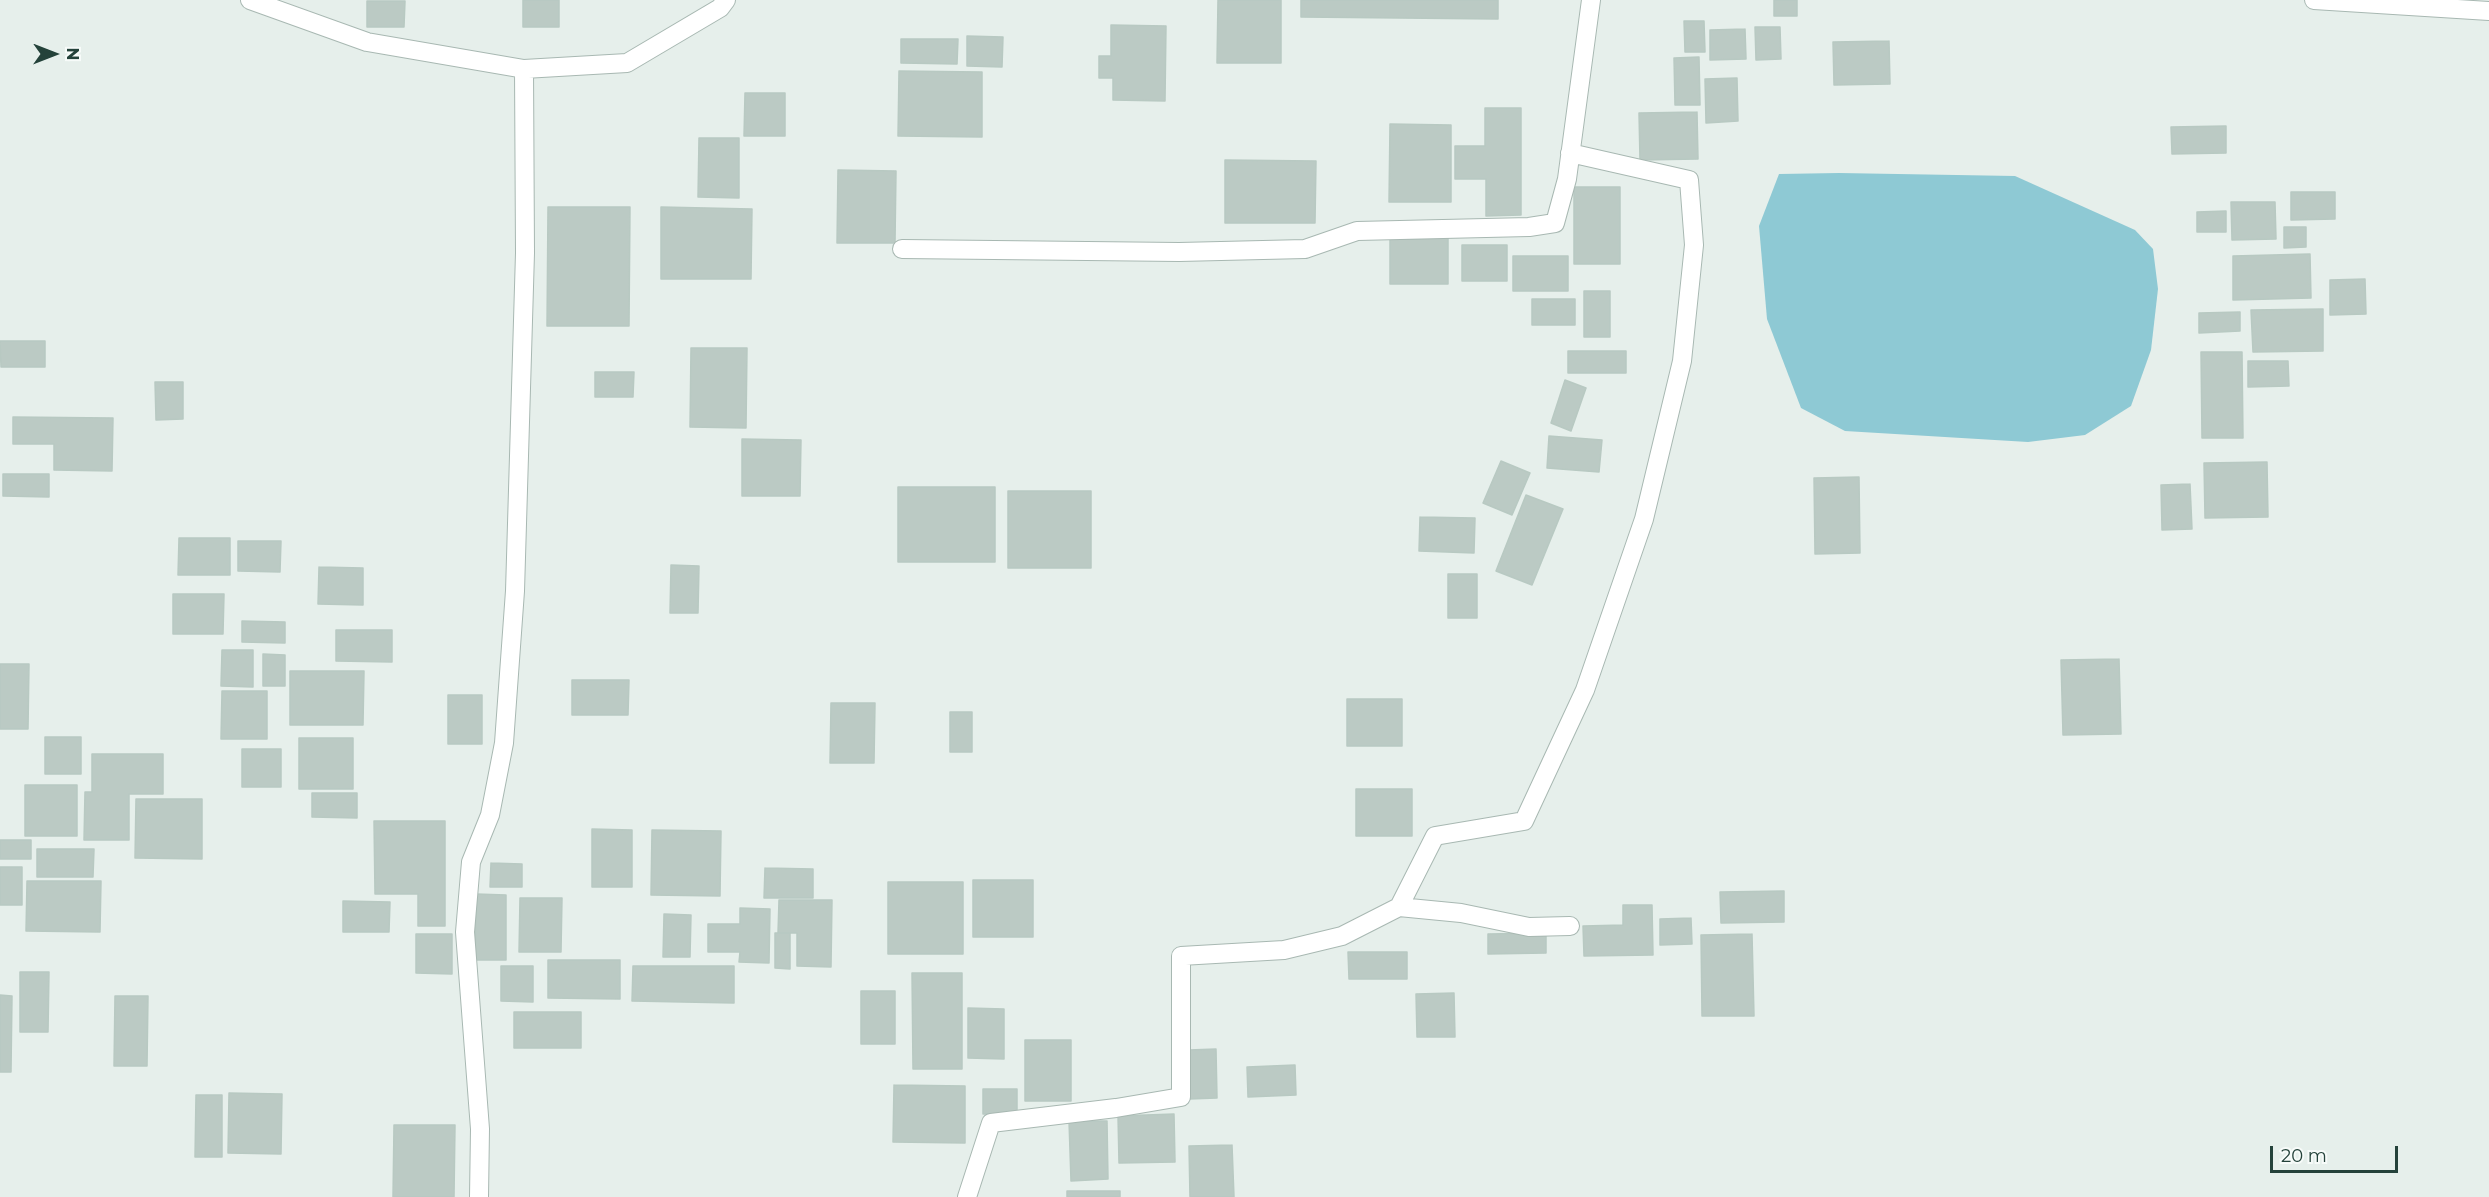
<!DOCTYPE html>
<html>
<head>
<meta charset="utf-8">
<style>
	body { margin:0 }
	#map { position:relative; width:2489px; height:1197px; overflow:hidden; background:#e6efeb; font-family:Montserrat,sans-serif }
	canvas { display:block }
	.north { position:absolute; left:24px; top:24px; width:60px; height:60px; -webkit-text-stroke:4px #f7fbf9; paint-order:stroke; rotate:90deg; font-size:16px; font-weight:700; line-height:24px; text-align:center; color:#24423a }
	.north::after { content:''; display:block; margin:auto; width:21px; height:27px; background:#24423a; clip-path:polygon(50% 0,100% 100%,50% 72%,0 100%) }
	.scale { position:absolute; left:2270px; top:1146px; width:128px; height:27px; box-sizing:border-box; border:3px solid #24423a; border-top:0; padding-left:8px; font-size:18px; line-height:21px; white-space:nowrap; color:#24423a; -webkit-text-stroke:4px #f7fbf9; paint-order:stroke }
</style>
</head>
<body>
<div id="map">
<canvas width="2489" height="1197"></canvas>
<div class="north">N</div>
<div class="scale">20 m</div>
</div>
<script>
const c = document.querySelector('canvas').getContext('2d');
c.lineJoin = 'round';
function paint(path, color) { c.fillStyle = color; c.fill(path, 'evenodd'); }
const poly = rows => new Path2D(rows.map(r => 'M' + r).join(''));
function stroke(path, color, width, dash) { c.strokeStyle = color; c.lineWidth = width; c.lineCap = dash ? 'butt' : 'round'; c.setLineDash(dash || []); c.stroke(path); }
const water = poly([
	[1839,173,2015,176,2135,230,2153,249,2158,289,2151,350,2131,406,2085,435,2028,442,1845,431,1801,408,1767,319,1759,226,1779,174]
]);
const building = poly([
	[523,0,559,0,559,27,523,27,523,0],
	[1218,0,1281,0,1281,63,1217,63,1218,0],
	[1301,0,1498,0,1498,19,1301,17,1301,0],
	[1774,0,1797,0,1797,16,1774,16,1774,0],
	[367,1,405,1,404,27,367,27,367,1],
	[1684,21,1704,21,1705,52,1685,52,1684,21],
	[1111,25,1166,26,1165,101,1113,100,1113,78,1099,78,1099,56,1111,56,1111,25],
	[1755,27,1780,27,1781,59,1756,60,1755,27],
	[1745,29,1746,59,1710,60,1710,30,1745,29],
	[967,36,1003,37,1002,67,967,66,967,36],
	[901,39,958,39,957,64,901,63,901,39],
	[1889,41,1890,84,1834,85,1833,42,1889,41],
	[1699,57,1700,105,1675,105,1674,58,1699,57],
	[899,71,982,72,982,137,898,136,899,71],
	[1737,78,1738,121,1706,123,1705,79,1737,78],
	[745,93,785,93,785,136,744,136,745,93],
	[1485,108,1521,108,1521,215,1486,216,1486,179,1455,179,1455,146,1485,146,1485,108],
	[1697,112,1698,159,1640,160,1639,113,1697,112],
	[1390,124,1451,125,1451,202,1389,202,1390,124],
	[2226,126,2226,153,2172,154,2171,127,2226,126],
	[699,138,739,138,739,198,698,197,699,138],
	[1225,160,1316,161,1315,223,1225,223,1225,160],
	[838,170,896,171,895,243,837,243,838,170],
	[1574,187,1620,187,1620,264,1574,264,1574,187],
	[2291,192,2335,192,2335,219,2291,220,2291,192],
	[2231,202,2275,202,2276,239,2232,240,2231,202],
	[548,207,630,207,629,326,547,326,548,207],
	[661,207,752,209,751,279,661,279,661,207],
	[2226,211,2226,232,2197,232,2197,212,2226,211],
	[2284,227,2306,227,2306,247,2284,248,2284,227],
	[1390,237,1448,237,1448,284,1390,284,1390,237],
	[1462,245,1507,245,1507,281,1462,281,1462,245],
	[2310,254,2311,298,2233,300,2233,256,2310,254],
	[1513,256,1568,256,1568,291,1513,291,1513,256],
	[2365,279,2366,314,2330,315,2330,280,2365,279],
	[1584,291,1610,291,1610,337,1584,337,1584,291],
	[1532,299,1575,299,1575,325,1532,325,1532,299],
	[2323,309,2323,351,2253,352,2251,310,2323,309],
	[2240,312,2240,331,2199,333,2199,313,2240,312],
	[0,341,45,341,45,367,1,367,0,341],
	[691,348,747,348,746,428,690,427,691,348],
	[1568,351,1626,351,1626,373,1568,373,1568,351],
	[2201,352,2242,352,2243,438,2202,438,2201,352],
	[2248,361,2288,361,2289,386,2248,387,2248,361],
	[595,372,634,372,633,397,595,397,595,372],
	[1565,380,1586,388,1571,431,1551,423,1565,380],
	[155,382,183,382,183,419,156,420,155,382],
	[13,417,113,418,112,471,54,470,54,444,13,444,13,417],
	[1549,436,1602,440,1599,472,1547,468,1549,436],
	[742,439,801,440,800,496,742,496,742,439],
	[1501,461,1530,473,1512,515,1483,503,1501,461],
	[2267,462,2268,517,2205,518,2204,463,2267,462],
	[3,474,49,474,49,497,3,496,3,474],
	[1859,477,1860,553,1815,554,1814,478,1859,477],
	[2190,484,2192,529,2162,530,2161,485,2190,484],
	[898,487,995,487,995,562,898,562,898,487],
	[1008,491,1091,491,1091,568,1008,568,1008,491],
	[1526,495,1563,509,1532,585,1496,571,1526,495],
	[1420,517,1475,518,1474,553,1419,551,1420,517],
	[179,538,230,538,230,575,178,575,179,538],
	[238,541,281,541,280,572,238,571,238,541],
	[671,565,699,566,698,613,670,613,671,565],
	[319,567,363,568,363,605,318,604,319,567],
	[1448,574,1477,574,1477,618,1448,618,1448,574],
	[173,594,224,594,223,634,173,634,173,594],
	[242,621,285,622,285,643,242,642,242,621],
	[336,630,392,630,392,662,336,661,336,630],
	[222,650,253,650,253,687,221,686,222,650],
	[263,654,285,655,285,686,263,686,263,654],
	[2119,659,2121,734,2063,735,2061,660,2119,659],
	[0,664,29,664,28,729,0,729,0,664],
	[290,671,364,671,363,725,290,725,290,671],
	[572,680,629,680,628,715,572,715,572,680],
	[222,691,267,691,267,739,221,739,222,691],
	[448,695,482,695,482,744,448,744,448,695],
	[1347,699,1402,699,1402,746,1347,746,1347,699],
	[831,703,875,703,874,763,830,763,831,703],
	[950,712,972,712,972,752,950,752,950,712],
	[45,737,81,737,81,774,45,774,45,737],
	[299,738,353,738,353,789,299,789,299,738],
	[242,749,281,749,281,787,242,787,242,749],
	[92,754,163,754,163,794,129,794,129,840,84,840,85,792,92,792,92,754],
	[25,785,77,785,77,836,25,836,25,785],
	[1356,789,1412,789,1412,836,1356,836,1356,789],
	[312,793,357,793,357,818,312,817,312,793],
	[136,799,202,799,202,859,135,858,136,799],
	[374,821,445,821,445,926,418,926,418,894,375,894,374,821],
	[592,829,632,830,632,887,592,887,592,829],
	[652,830,721,831,720,896,651,895,652,830],
	[0,840,31,840,31,859,0,859,0,840],
	[37,849,94,849,93,877,37,877,37,849],
	[491,863,522,864,522,887,490,887,491,863],
	[0,867,22,867,22,905,0,905,0,867],
	[765,868,813,869,813,898,764,898,765,868],
	[973,880,1033,880,1033,937,973,937,973,880],
	[27,881,101,881,100,932,26,931,27,881],
	[888,882,963,882,963,954,888,954,888,882],
	[1784,891,1784,922,1721,923,1720,892,1784,891],
	[476,894,506,895,506,960,475,960,476,894],
	[520,898,562,898,561,952,519,952,520,898],
	[779,900,832,900,831,967,797,966,797,933,778,933,779,900],
	[343,901,390,902,389,932,343,932,343,901],
	[1623,905,1652,905,1653,955,1584,956,1583,926,1623,925,1623,905],
	[740,908,770,909,769,963,739,962,740,952,708,952,708,924,740,924,740,908],
	[664,914,691,915,690,957,663,957,664,914],
	[1691,918,1692,944,1660,945,1660,919,1691,918],
	[775,933,790,933,790,969,775,968,775,933],
	[1546,933,1546,953,1488,954,1488,934,1546,933],
	[416,934,452,934,452,974,416,973,416,934],
	[1752,934,1754,1016,1702,1016,1701,935,1752,934],
	[1348,952,1407,952,1407,979,1349,979,1348,952],
	[548,960,620,960,620,999,548,998,548,960],
	[501,966,533,966,533,1002,501,1001,501,966],
	[633,966,734,966,734,1003,632,1001,633,966],
	[20,972,49,972,48,1032,20,1032,20,972],
	[912,973,962,973,962,1069,913,1069,912,973],
	[861,991,895,991,895,1044,861,1044,861,991],
	[1454,993,1455,1037,1417,1037,1416,994,1454,993],
	[0,995,12,996,11,1072,0,1072,0,995],
	[115,996,148,996,147,1066,114,1066,115,996],
	[968,1008,1004,1009,1004,1059,968,1058,968,1008],
	[514,1012,581,1012,581,1048,514,1048,514,1012],
	[1025,1040,1071,1040,1071,1101,1025,1101,1025,1040],
	[1216,1049,1217,1098,1189,1099,1189,1050,1216,1049],
	[1295,1065,1296,1095,1248,1097,1247,1067,1295,1065],
	[894,1085,965,1086,965,1143,893,1142,894,1085],
	[983,1089,1017,1089,1017,1114,983,1114,983,1089],
	[229,1093,282,1094,281,1154,228,1153,229,1093],
	[196,1095,222,1095,222,1157,195,1157,196,1095],
	[1174,1114,1175,1162,1119,1163,1118,1116,1174,1114],
	[1069,1121,1107,1121,1108,1179,1071,1181,1069,1121],
	[394,1125,455,1125,454,1197,393,1197,394,1125],
	[1232,1145,1234,1197,1190,1197,1189,1146,1232,1145],
	[1067,1191,1120,1191,1120,1197,1067,1197,1067,1191]
]);
const street = poly([
	[250,0,367,42,524,69,627,63,720,8,726,0],
	[2314,0,2489,11],
	[902,249,1179,252,1305,249,1357,231,1529,227,1555,223,1567,179,1591,0],
	[1399,907,1461,913,1529,927,1570,926],
	[479,1197,480,1129,465,932,471,862,490,815,504,743,515,591,525,253,524,69],
	[967,1197,991,1123,1116,1108,1181,1097,1181,956,1284,950,1342,936,1399,907,1435,836,1524,821,1585,690,1644,519,1682,361,1694,245,1689,180,1570,153]
]);
paint(water, '#8ec9d4');
paint(building, '#bbcac4');
stroke(building, '#b8c9c2', 1.5);
stroke(street, '#a8b8b2', 20);
stroke(street, '#fff', 18);
</script>
</body>
</html>
